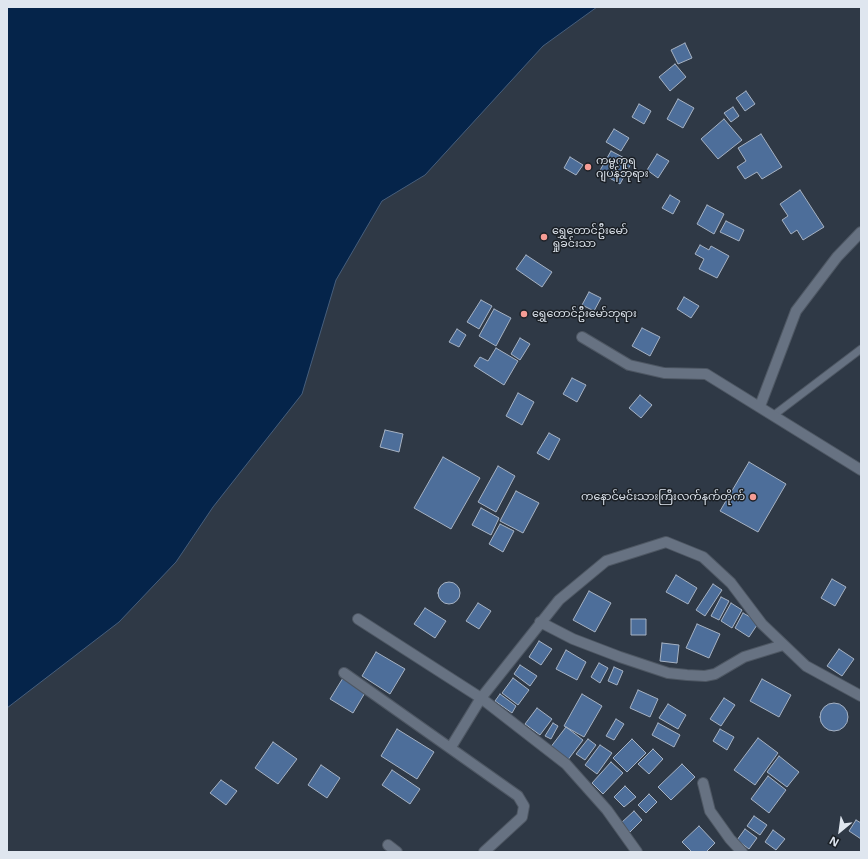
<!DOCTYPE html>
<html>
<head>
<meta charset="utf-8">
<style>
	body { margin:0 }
	#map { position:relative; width:868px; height:859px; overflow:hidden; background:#2f3946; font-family:"Open Sans",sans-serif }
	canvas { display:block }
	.frame { position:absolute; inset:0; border:8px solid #dfe6ef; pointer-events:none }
	.north { position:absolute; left:820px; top:811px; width:40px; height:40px; -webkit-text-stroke:3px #1b2026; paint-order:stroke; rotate:209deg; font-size:11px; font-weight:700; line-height:16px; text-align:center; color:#dfe6ef }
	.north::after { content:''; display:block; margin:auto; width:14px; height:18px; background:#dfe6ef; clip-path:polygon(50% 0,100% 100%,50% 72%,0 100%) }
</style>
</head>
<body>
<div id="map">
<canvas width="868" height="859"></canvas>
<div class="frame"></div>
<div class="north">N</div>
</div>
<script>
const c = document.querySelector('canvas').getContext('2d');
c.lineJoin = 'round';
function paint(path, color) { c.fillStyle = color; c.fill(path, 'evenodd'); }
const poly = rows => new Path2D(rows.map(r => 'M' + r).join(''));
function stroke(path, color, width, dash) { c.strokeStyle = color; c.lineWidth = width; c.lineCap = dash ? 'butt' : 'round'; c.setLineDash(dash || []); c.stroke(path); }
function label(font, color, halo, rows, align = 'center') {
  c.font = font + ' "Open Sans","Noto Sans Myanmar",sans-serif'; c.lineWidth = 3; c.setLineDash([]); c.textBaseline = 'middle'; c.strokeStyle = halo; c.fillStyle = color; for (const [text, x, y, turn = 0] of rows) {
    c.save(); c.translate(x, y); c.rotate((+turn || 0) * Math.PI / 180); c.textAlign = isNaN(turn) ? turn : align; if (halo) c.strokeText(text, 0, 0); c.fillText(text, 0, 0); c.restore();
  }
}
const water = poly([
	[7,7,597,7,543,46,425,175,382,201,336,280,302,394,213,507,176,562,119,622,7,708,7,7]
]);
const building = poly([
	[685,43,692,58,678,64,671,50,685,43],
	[675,64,686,77,670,91,659,77,675,64],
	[746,91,755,104,745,111,736,98,746,91],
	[678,99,694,108,683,128,667,119,678,99],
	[639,104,651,111,644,124,632,117,639,104],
	[733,107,739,116,731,122,724,113,733,107],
	[724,119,742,140,718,159,701,139,724,119],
	[614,129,629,138,621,151,606,142,614,129],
	[761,134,782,167,762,179,757,172,745,179,737,167,746,161,738,148,761,134],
	[611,151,632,162,620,184,599,172,611,151],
	[657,154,669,161,658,178,647,170,657,154],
	[570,157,583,165,576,175,564,168,570,157],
	[800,190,824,227,803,240,797,230,791,234,782,220,788,216,780,204,800,190],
	[670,195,680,201,673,214,662,208,670,195],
	[707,205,724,214,714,234,697,224,707,205],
	[726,221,744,230,739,241,720,232,726,221],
	[700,245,709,250,711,246,729,256,717,278,699,269,704,259,695,254,700,245],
	[526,255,552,272,542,287,516,269,526,255],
	[589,292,601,298,594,311,582,305,589,292],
	[684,297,699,306,691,318,677,309,684,297],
	[481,300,492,306,479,329,467,322,481,300],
	[494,309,511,318,496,346,479,336,494,309],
	[642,328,660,337,650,356,632,346,642,328],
	[457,329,466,335,459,347,449,342,457,329],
	[520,338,530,344,520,360,511,354,520,338],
	[496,348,518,361,504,385,474,366,480,357,488,361,496,348],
	[572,378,586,385,577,402,563,394,572,378],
	[518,393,534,402,522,425,506,416,518,393],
	[640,395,652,405,641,418,629,408,640,395],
	[385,430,403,434,399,452,380,447,385,430],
	[549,433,560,439,549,460,537,453,549,433],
	[443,457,480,478,451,529,414,508,443,457],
	[749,462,786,484,758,532,720,511,749,462],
	[498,466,515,476,496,512,478,502,498,466],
	[516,491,539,503,523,533,500,521,516,491],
	[481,508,499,518,491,535,472,525,481,508],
	[500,524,514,531,503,552,489,544,500,524],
	[676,575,697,588,688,604,666,592,676,575],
	[832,579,846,587,835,606,821,598,832,579],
	'438 593a11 11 0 1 1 22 0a11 11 0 1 1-22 0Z',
	[713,584,722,590,705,616,696,610,713,584],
	[589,591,611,603,595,632,573,620,589,591],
	[721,597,729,601,719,620,711,616,721,597],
	[478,603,491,611,479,629,466,621,478,603],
	[731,603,742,610,732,628,721,621,731,603],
	[425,608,446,621,435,638,414,624,425,608],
	[743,613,759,622,749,637,735,628,743,613],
	[631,619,646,619,646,635,631,635,631,619],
	[697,624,720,634,709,658,686,648,697,624],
	[539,641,552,649,541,665,529,657,539,641],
	[662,643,679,645,677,663,660,661,662,643],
	[839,649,854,659,842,676,827,666,839,649],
	[566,650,586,662,577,680,556,669,566,650],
	[376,652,405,669,390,694,362,676,376,652],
	[599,663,608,668,600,683,591,677,599,663],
	[520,665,537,676,530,686,514,674,520,665],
	[614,667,623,671,617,685,608,681,614,667],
	[343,678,366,691,353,713,330,699,343,678],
	[513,678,529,690,518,705,502,693,513,678],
	[762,679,791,695,779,717,750,701,762,679],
	[638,690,658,699,650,717,630,708,638,690],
	[500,694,516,706,512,713,495,701,500,694],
	[582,694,602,706,584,737,564,726,582,694],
	[724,698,735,705,721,726,710,719,724,698],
	'820 717a14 14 0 1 1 28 0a14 14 0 1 1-28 0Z',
	[668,704,686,715,678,729,659,718,668,704],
	[537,708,552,719,540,735,525,724,537,708],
	[616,719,624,724,614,740,606,736,616,719],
	[553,723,558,726,551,739,545,736,553,723],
	[658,723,680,735,674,747,652,735,658,723],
	[566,727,583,740,567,761,550,748,566,727],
	[397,729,434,752,417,779,381,756,397,729],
	[720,729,734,737,727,750,713,741,720,729],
	[758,738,778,753,755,785,734,770,758,738],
	[588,739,596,745,585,760,576,754,588,739],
	[632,739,646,753,627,772,613,758,632,739],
	[273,742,297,759,278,784,255,768,273,742],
	[600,745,612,753,597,774,585,765,600,745],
	[653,749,663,759,649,774,638,764,653,749],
	[779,756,799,772,787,787,767,772,779,756],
	[611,762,623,773,603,794,592,783,611,762],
	[682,764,695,777,671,800,658,787,682,764],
	[321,765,340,778,327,798,308,785,321,765],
	[392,770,420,789,410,804,382,785,392,770],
	[768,776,786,790,769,813,751,799,768,776],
	[221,780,237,791,226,805,210,793,221,780],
	[625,786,636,797,624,807,614,797,625,786],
	[649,794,657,802,646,813,638,805,649,794],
	[634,811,642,820,630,832,621,823,634,811],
	[754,816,767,825,760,835,747,826,754,816],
	[856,820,861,823,861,839,849,831,856,820],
	[699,826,715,843,706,852,692,852,682,842,699,826],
	[745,829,757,838,749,849,737,840,745,829],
	[773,830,785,839,776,850,765,842,773,830]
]);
const lane = poly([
	[774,415,861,349]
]);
const street = poly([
	[582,337,629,365,664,373,706,374,861,470],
	[760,406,796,311,837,257,861,232],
	[358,619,481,698,559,600,606,561,666,542,703,557,731,583,762,624,806,666,861,696],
	[540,622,573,639,620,657,668,673,687,675,705,676,715,674,744,657,783,645],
	[344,673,518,796,524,806,522,817,484,852],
	[451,747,481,698,566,764,607,810,637,852],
	[703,783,710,811,730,839,742,852],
	[388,845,397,852]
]);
const markers = [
	[588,167,4,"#f59c95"],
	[544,237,4,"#f59c95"],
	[524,314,4,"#f59c95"],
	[753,497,4,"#f59c95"]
];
const poiNames = [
	["ကမ္မကူရ",596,161],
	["ဂျပန်ဘုရား",596,174],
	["ရွှေတောင်ဦးမော်",552,231],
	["ရှုခင်းသာ",552,244],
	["ရွှေတောင်ဦးမော်ဘုရား",532,314],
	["ကနောင်မင်းသားကြီးလက်နက်တိုက်",745,497,"right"]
];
paint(water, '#05244a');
stroke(water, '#465e7c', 1);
paint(building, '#4d6e9a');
stroke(building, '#a6b2c3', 1);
stroke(lane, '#4e5763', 9);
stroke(street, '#4e5763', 12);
stroke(lane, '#677282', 7);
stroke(street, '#677282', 10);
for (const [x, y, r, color] of markers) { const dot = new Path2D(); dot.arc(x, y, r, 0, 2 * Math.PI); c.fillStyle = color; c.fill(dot); stroke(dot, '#1b2026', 1.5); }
label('11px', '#dfe6ef', '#1b2026', poiNames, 'left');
</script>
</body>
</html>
